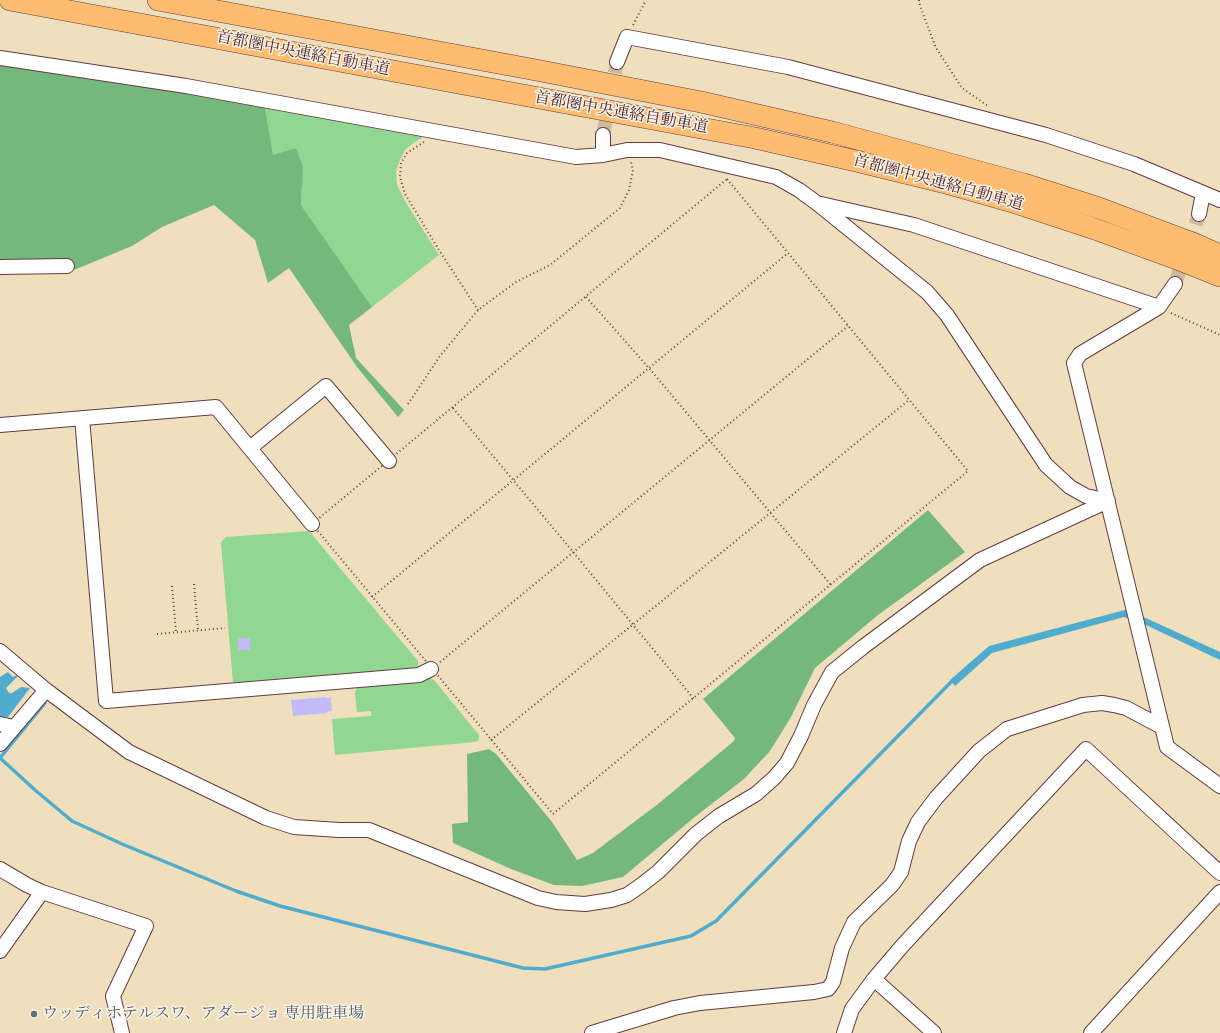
<!DOCTYPE html>
<html>
<head>
<meta charset="utf-8">
<style>
	body { margin:0 }
	canvas { display:block; background:#efdfbd }
</style>
</head>
<body>
<canvas width="1220" height="1033"></canvas>
<script>
const c = document.querySelector('canvas').getContext('2d');
c.lineJoin = 'round';
function paint(path, color) { c.fillStyle = color; c.fill(path, 'evenodd'); }
const poly = rows => new Path2D(rows.map(r => 'M' + r).join(''));
function stroke(path, color, width, dash) { c.strokeStyle = color; c.lineWidth = width; c.lineCap = dash ? 'butt' : 'round'; c.setLineDash(dash || []); c.stroke(path); }
function label(font, color, halo, rows, align = 'center') {
  c.font = font + ' Alegreya,"Noto Serif JP",serif'; c.lineWidth = 3; c.setLineDash([]); c.textBaseline = 'middle'; c.strokeStyle = halo; c.fillStyle = color; for (const [text, x, y, turn = 0] of rows) {
    c.save(); c.translate(x, y); c.rotate((+turn || 0) * Math.PI / 180); c.textAlign = isNaN(turn) ? turn : align; if (halo) c.strokeText(text, 0, 0); c.fillText(text, 0, 0); c.restore();
  }
}
const green = poly([
	[261,105,422,134,422,138,416,141,405,150,400,160,396,170,397,185,405,201,439,255,372,307,301,205,302,189,296,148,273,156,265,108],
	[309,531,418,661,418,667,415,669,238,685,233,682,221,544,222,541,226,537],
	[430,678,434,680,479,735,479,740,475,742,335,755,332,719,371,716,371,711,357,712,355,693,357,685]
]);
const forest = poly([
	[0,65,261,105,265,108,273,155,296,148,303,167,301,205,372,307,349,325,356,358,404,410,398,417,357,367,289,268,268,283,255,240,214,205,162,227,132,246,74,270,73,263,0,263],
	[928,510,965,552,878,615,815,668,791,717,770,751,744,779,696,816,623,877,582,886,554,885,511,869,453,843,452,824,468,822,467,754,489,749,496,754,552,822,577,860,593,853,658,804,734,741,735,738,703,699]
]);
const water = poly([
	[1125,610,1148,619,1220,652,1220,660,1146,625,1124,617,992,653,955,686,950,680,989,646],
	[8,672,13,677,17,675,18,676,6,688,9,693,12,693,21,687,30,688,8,717,0,718,0,677]
]);
const stream = poly([
	[0,758,35,790,72,821,122,844,236,891,280,906,523,968,545,969,691,936,716,921,954,679],
	[0,758,45,703]
]);
const building = poly([
	[238,638,250,638,250,650,238,650],
	[326,697,326,698,331,698,332,711,327,712,327,713,293,716,291,700]
]);
const minorTunnel = poly([
	[603,135,617,62],
	[1175,284,1199,214]
]);
const path = poly([
	[919,0,920,6,936,48,962,88,988,106],
	[633,25,646,0],
	[424,142,407,153,401,163,400,177,405,194,439,250,478,310],
	[727,179,968,471,553,814,312,524,727,179],
	[586,297,649,368,831,585],
	[1171,313,1220,335],
	[408,404,440,356,478,310,516,282,550,265,620,208,629,190,633,170,631,162],
	[453,408,574,553,694,699],
	[194,584,198,630],
	[172,586,176,632],
	[372,597,788,253],
	[157,634,225,628],
	[440,662,848,326],
	[491,740,909,400]
]);
const minor = poly([
	[0,58,186,86,576,157,603,155,627,150,660,150,776,177,799,190,818,204,927,292,947,315,1046,465,1070,487,1086,496,1108,501],
	[617,62,627,37,788,67,1046,135,1134,164,1220,200],
	[603,135,603,155],
	[821,204,914,225,1159,307],
	[1199,214,1203,193],
	[0,267,67,266],
	[1175,284,1159,307,1080,354,1074,363,1167,747,1220,786],
	[82,418,106,701,419,675,431,669],
	[0,425,216,407,312,524],
	[250,448,326,386,389,461],
	[0,651,46,690,129,752,266,818,294,827,339,830,369,830,538,898,556,902,585,904,611,900,627,895,640,886,658,872,696,834,719,816,756,794,774,778,787,763,801,736,814,705,832,672,863,647,980,560,1108,501],
	[0,724,14,727],
	[0,744,46,690],
	[0,869,27,885,42,892,146,926,113,996,122,1033],
	[0,951,42,892],
	[874,979,934,1033],
	[592,1033,674,1008,700,1003,814,992,828,989,833,982,842,948,854,922,892,885,901,872,909,841,918,822,936,798,979,751,1007,729,1083,705,1102,703,1114,705,1126,708,1162,727],
	[844,1033,852,1009,874,979,903,945,1086,749,1220,873],
	[1091,1033,1220,892]
]);
const highway = poly([
	[10,0,755,138,856,161,942,182,1016,203,1092,228,1185,262,1220,276],
	[158,0,536,70,701,102,832,132,1024,184,1099,208,1195,244,1220,255]
]);
const markers = [
	[34,1014,4,"#5c6f8a"]
];
const streetNames = [
	["首都圏中央連絡自動車道",303,54,11],
	["首都圏中央連絡自動車道",621,113,10],
	["首都圏中央連絡自動車道",938,183,15]
];
const serviceNames = [
	["ウッディホテルスワ、アダージョ 専用駐車場",42,1014]
];
paint(green, '#91d791');
paint(forest, '#74b87b');
paint(water, '#50acce');
stroke(stream, '#50acce', 3.5);
paint(building, '#c3bbf8');
stroke(minorTunnel, '#ceb9a0', 14, [14, 7]);
stroke(minor, '#633c41', 16);
stroke(highway, '#633c41', 22);
stroke(path, '#633c41', 2, [1, 3]);
stroke(minor, '#fff', 14);
stroke(highway, '#fdbc6f', 21);
for (const [x, y, r, color] of markers) { const dot = new Path2D(); dot.arc(x, y, r, 0, 2 * Math.PI); c.fillStyle = color; c.fill(dot); stroke(dot, '#fcf5e5', 1.5); }
label('16px', '#4a1f2b', '#fcf5e5', streetNames);
label('16px', '#4e5e75', '#fcf5e5', serviceNames, 'left');
</script>
</body>
</html>
